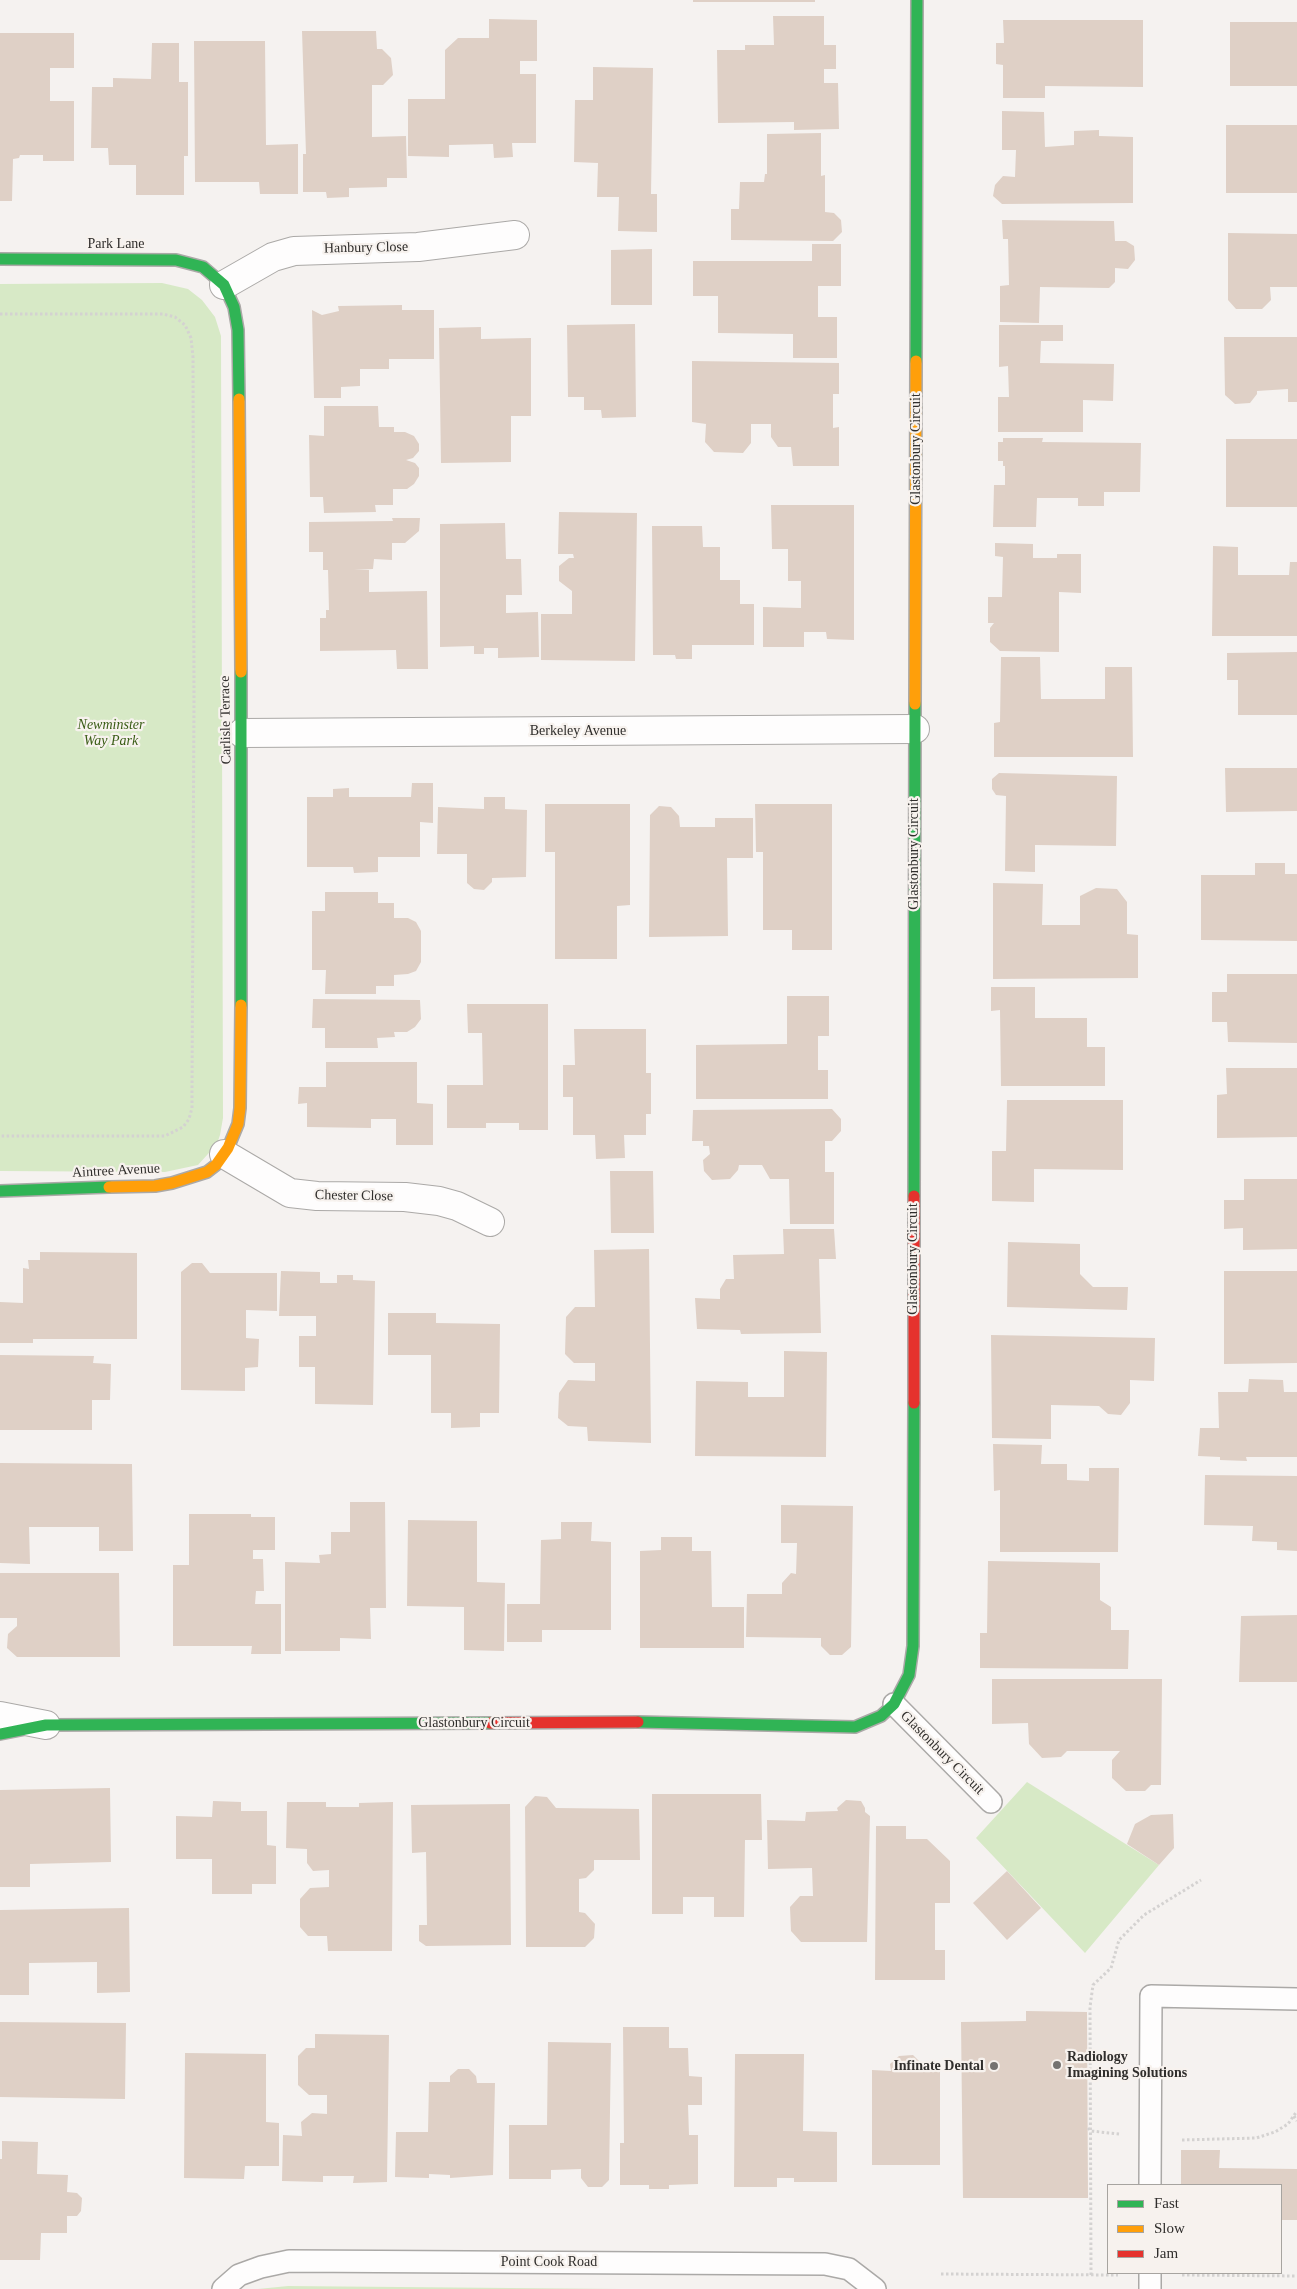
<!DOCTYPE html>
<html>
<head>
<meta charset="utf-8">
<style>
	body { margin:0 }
	#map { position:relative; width:1297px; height:2289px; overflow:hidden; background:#f5f2f0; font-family:Georgia,serif }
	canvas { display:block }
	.legend { position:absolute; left:1107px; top:2184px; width:175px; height:90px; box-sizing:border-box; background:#f7f2ee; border:1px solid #a7a4a0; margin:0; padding:6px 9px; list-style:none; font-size:15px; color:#302e2c }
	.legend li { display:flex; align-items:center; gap:10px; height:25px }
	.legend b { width:25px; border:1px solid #a7a4a0 }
</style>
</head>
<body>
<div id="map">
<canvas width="1297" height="2289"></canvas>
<ul class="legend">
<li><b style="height:6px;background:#30b455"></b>Fast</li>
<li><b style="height:6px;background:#ff9f0a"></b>Slow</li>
<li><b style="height:6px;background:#e5322d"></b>Jam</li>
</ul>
</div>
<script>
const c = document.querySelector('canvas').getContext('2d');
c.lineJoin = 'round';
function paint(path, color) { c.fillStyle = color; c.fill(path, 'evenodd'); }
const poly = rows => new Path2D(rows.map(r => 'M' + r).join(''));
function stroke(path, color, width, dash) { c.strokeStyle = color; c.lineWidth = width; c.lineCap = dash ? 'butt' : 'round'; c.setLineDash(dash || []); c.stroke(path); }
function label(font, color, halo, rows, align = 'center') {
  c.font = font + ' Georgia,serif'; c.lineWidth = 4.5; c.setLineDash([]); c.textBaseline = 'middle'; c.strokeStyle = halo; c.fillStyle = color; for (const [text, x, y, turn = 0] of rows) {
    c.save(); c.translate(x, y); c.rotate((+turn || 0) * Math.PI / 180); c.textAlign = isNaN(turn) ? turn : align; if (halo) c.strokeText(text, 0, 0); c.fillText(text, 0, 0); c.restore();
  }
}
const green = poly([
	[162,283,188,289,202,300,215,317,221,336,223,1118,220,1135,217,1144,198,1165,165,1172,0,1171,0,284],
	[1027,1782,1159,1865,1085,1953,976,1838],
	[288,2286,621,2289,671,2289,258,2289]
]);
const building = poly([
	[693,0,815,0,815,2,693,2],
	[773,16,824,16,824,45,836,45,836,69,824,69,824,83,838,83,839,129,794,130,794,122,718,123,717,50,745,50,745,45,774,45],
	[489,19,537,20,537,61,520,61,520,74,536,74,536,143,512,143,513,157,494,158,493,144,449,145,449,157,408,156,408,99,445,99,445,50,458,38,489,38],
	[1003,20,1143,20,1143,87,1045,86,1045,98,1003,98,1003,65,996,64,996,43,1004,43],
	[1230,22,1297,22,1297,86,1230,86],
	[302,31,376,31,377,49,382,49,391,58,393,75,383,85,372,85,372,137,406,136,407,178,387,178,387,187,349,188,349,197,327,198,326,192,303,192,303,154,306,154],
	[0,33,74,33,74,68,50,68,50,101,74,101,74,161,43,161,43,155,20,155,19,158,13,159,12,201,0,201],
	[194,41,265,41,266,145,298,144,298,194,260,194,259,182,195,182],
	[152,43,179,43,179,82,188,82,188,156,184,156,184,195,136,195,136,165,109,165,108,148,91,148,92,87,113,87,113,78,151,79],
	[593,67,653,68,651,194,657,194,657,232,618,231,619,197,597,197,598,163,574,162,575,100,593,100],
	[1002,111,1044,112,1045,147,1074,145,1074,131,1099,130,1099,136,1133,137,1133,203,1002,204,993,196,995,185,1003,176,1015,177,1016,150,1002,150],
	[1226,125,1297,125,1297,193,1226,193],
	[821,133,821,176,825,175,825,212,834,213,841,220,842,232,833,241,731,240,731,209,739,209,740,182,764,182,765,174,767,174,767,134],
	[1002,220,1114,221,1115,241,1126,241,1134,246,1135,260,1128,269,1115,268,1115,282,1109,288,1040,287,1039,323,1000,322,1000,286,1009,285,1008,239,1003,239],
	[1228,233,1297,234,1297,287,1270,287,1271,300,1262,309,1236,309,1228,300],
	[812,244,841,244,841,286,818,286,818,317,837,317,837,358,793,358,793,334,718,333,718,296,693,296,693,261,812,261],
	[652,249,652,305,611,305,611,250],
	[402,305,402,310,434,310,434,359,389,359,389,369,360,369,360,386,341,387,341,398,314,398,312,310,322,315,339,311,338,306],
	[635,324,636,417,602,418,601,410,584,410,584,397,568,397,567,325],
	[999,325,1063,325,1063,341,1041,341,1040,363,1114,364,1113,401,1083,400,1083,432,998,432,998,397,1009,397,1008,366,999,367],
	[481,327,481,339,531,338,531,416,511,416,511,462,441,463,439,328],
	[1224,337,1297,337,1297,402,1288,402,1288,389,1257,391,1257,394,1250,403,1235,404,1225,395],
	[692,361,839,363,839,394,833,394,833,428,839,427,839,466,793,466,791,447,778,447,771,437,771,424,751,424,751,443,743,453,714,452,705,442,706,424,692,422],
	[324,406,378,406,379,427,394,427,394,432,405,432,414,436,419,444,419,451,413,458,406,460,415,463,419,468,419,476,414,484,407,489,393,489,393,505,375,505,376,512,324,513,323,497,310,497,309,435,324,436],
	[1003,438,1043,438,1042,442,1141,443,1140,492,1104,492,1104,506,1078,506,1078,498,1037,498,1036,527,993,527,994,485,1005,485,1005,466,1003,466,1003,461,998,461,998,442,1003,442],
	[1226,439,1297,439,1297,507,1226,507],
	[771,505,854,505,854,640,827,639,826,632,804,632,804,647,763,647,763,607,801,608,801,581,788,581,788,549,772,549],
	[559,512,637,513,635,661,541,660,541,614,572,614,572,591,559,581,559,566,569,558,574,558,573,554,558,554],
	[392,518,420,518,419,531,405,543,392,543,392,560,374,559,373,569,354,570,369,570,369,592,427,591,428,669,397,669,396,650,320,651,320,618,326,618,326,610,329,610,328,570,323,570,323,552,309,552,309,522,393,521],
	[505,523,506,559,521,559,522,595,506,595,506,613,538,612,539,657,498,658,498,648,484,648,484,654,474,654,474,646,440,647,440,524],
	[652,526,702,526,703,547,720,547,720,580,740,580,740,604,754,604,754,645,692,645,692,659,676,659,675,655,653,655],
	[995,543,1033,544,1033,558,1057,558,1057,554,1081,554,1081,593,1059,592,1059,652,1000,651,990,642,990,628,994,623,988,623,988,597,1002,597,1003,557,995,556],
	[1213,546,1238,547,1238,575,1289,575,1290,562,1297,562,1297,636,1212,636],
	[1297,652,1297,715,1238,715,1238,680,1227,680,1227,653],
	[1001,657,1040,657,1041,699,1105,699,1105,667,1132,667,1133,757,994,757,994,723,1000,722],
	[1225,768,1297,768,1297,811,1226,812],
	[999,773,1117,776,1116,846,1035,845,1035,872,1005,871,1006,796,996,795,992,789,992,779],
	[412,783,433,783,433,823,420,822,420,857,378,857,378,872,354,873,353,867,307,867,307,797,333,797,333,789,349,788,349,797,411,797],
	[484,797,505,797,505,809,527,810,526,877,492,878,492,882,484,890,474,889,467,883,467,854,437,854,438,807,484,809],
	[545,804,630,804,630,905,617,906,617,959,555,959,555,852,545,852],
	[755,804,832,804,832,950,792,950,792,930,763,930,763,852,756,852],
	[659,806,671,807,679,816,680,827,715,827,715,818,753,818,753,858,727,858,728,936,649,937,650,815],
	[1255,863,1285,863,1285,874,1297,874,1297,941,1201,940,1201,875,1255,875],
	[993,883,1043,884,1042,925,1080,925,1080,896,1096,888,1117,889,1127,902,1127,934,1138,935,1138,978,993,979],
	[325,892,378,892,378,903,394,903,394,918,408,918,416,922,421,931,421,962,416,971,408,974,394,975,394,986,376,986,376,994,325,994,326,970,312,970,312,911,325,911],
	[1227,974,1297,974,1297,1043,1228,1042,1227,1022,1212,1022,1212,992,1227,992],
	[991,987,1035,987,1035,1018,1087,1018,1087,1047,1105,1047,1105,1086,1001,1086,1000,1010,991,1011],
	[787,996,829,996,829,1036,818,1036,818,1070,828,1070,828,1099,696,1099,696,1045,787,1044],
	[313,999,420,1000,421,1019,415,1027,407,1032,394,1032,395,1037,377,1038,378,1048,325,1048,325,1028,312,1028],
	[467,1004,548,1004,548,1130,519,1130,519,1123,486,1123,486,1128,447,1128,447,1085,483,1085,482,1033,468,1033],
	[574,1029,646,1029,646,1073,651,1073,651,1114,646,1114,646,1135,624,1135,625,1158,596,1159,595,1135,573,1135,573,1097,563,1097,563,1065,575,1065],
	[326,1062,417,1062,417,1103,433,1104,433,1145,396,1145,396,1119,371,1119,371,1128,307,1127,307,1103,298,1104,299,1087,326,1087],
	[1226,1068,1297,1068,1297,1137,1217,1138,1217,1095,1227,1094],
	[1007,1100,1123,1100,1123,1170,1034,1169,1034,1202,992,1201,992,1151,1006,1151],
	[832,1109,841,1119,841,1131,832,1141,825,1141,825,1172,834,1172,834,1224,790,1224,789,1179,770,1179,762,1165,739,1165,738,1170,730,1179,712,1180,704,1171,703,1160,710,1154,709,1146,703,1146,703,1141,692,1141,693,1110],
	[610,1171,653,1171,654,1233,611,1233],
	[1244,1179,1297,1179,1297,1249,1243,1250,1243,1228,1224,1229,1224,1200,1244,1200],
	[783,1229,834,1229,836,1259,819,1259,821,1333,741,1334,740,1330,697,1329,695,1298,720,1299,720,1289,726,1279,734,1279,733,1255,784,1254],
	[1008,1242,1080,1244,1080,1274,1093,1287,1128,1287,1127,1310,1007,1307],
	[649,1249,651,1443,588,1441,587,1427,568,1426,558,1418,559,1393,568,1380,595,1381,595,1363,574,1363,565,1354,566,1317,575,1307,595,1307,594,1250],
	[40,1252,137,1253,137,1339,33,1339,33,1343,0,1343,0,1302,23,1303,23,1268,29,1269,28,1260,40,1260],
	[192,1263,202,1263,210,1273,277,1273,277,1311,246,1310,246,1338,259,1339,258,1367,245,1368,245,1391,181,1390,181,1272],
	[281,1271,320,1272,320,1283,337,1283,337,1275,353,1275,353,1280,375,1281,373,1405,315,1404,315,1367,299,1367,299,1336,316,1336,316,1316,279,1316],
	[1224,1271,1297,1271,1297,1363,1224,1364],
	[388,1313,436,1313,436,1323,500,1324,499,1413,480,1413,480,1427,451,1428,451,1413,431,1413,431,1355,388,1355],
	[991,1335,1155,1338,1154,1381,1130,1380,1130,1403,1121,1415,1108,1414,1099,1406,1051,1405,1051,1439,992,1438],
	[784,1351,827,1352,826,1457,695,1456,696,1381,748,1382,748,1397,784,1397],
	[0,1355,94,1356,93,1363,111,1364,110,1400,92,1400,92,1430,0,1430],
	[1249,1379,1283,1380,1284,1392,1297,1392,1297,1457,1246,1457,1247,1461,1220,1460,1220,1457,1198,1456,1200,1428,1219,1428,1218,1392,1248,1392],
	[993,1444,1042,1445,1041,1464,1067,1464,1067,1480,1089,1481,1089,1468,1119,1468,1118,1552,1000,1552,1000,1490,994,1491],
	[0,1463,132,1464,133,1551,99,1551,99,1527,29,1527,30,1564,0,1563],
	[1205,1475,1297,1476,1297,1551,1277,1550,1277,1542,1252,1541,1253,1526,1204,1525],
	[350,1502,385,1502,386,1608,370,1608,371,1639,340,1638,340,1651,285,1651,285,1562,320,1563,319,1555,331,1554,331,1532,350,1532],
	[781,1505,853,1506,851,1647,842,1655,830,1655,821,1646,821,1638,746,1637,747,1594,782,1594,782,1583,791,1573,796,1574,797,1543,781,1543],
	[189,1514,251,1514,251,1517,275,1517,275,1550,253,1550,253,1559,263,1559,264,1591,256,1591,255,1604,281,1604,281,1654,251,1654,252,1646,173,1646,173,1565,189,1565],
	[408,1520,477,1521,477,1582,505,1583,504,1651,464,1650,464,1607,407,1606],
	[561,1522,592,1522,591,1541,611,1542,611,1630,542,1630,542,1642,507,1642,507,1604,540,1604,541,1540,561,1539],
	[661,1537,692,1537,692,1551,711,1551,712,1607,744,1607,744,1648,640,1648,640,1551,661,1550],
	[988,1561,1100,1563,1100,1600,1111,1607,1111,1630,1129,1630,1128,1669,980,1668,980,1633,987,1633],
	[0,1573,119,1573,120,1657,17,1657,7,1648,8,1634,17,1626,17,1618,0,1618],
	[1297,1615,1297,1682,1239,1682,1241,1616],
	[992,1679,1162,1679,1161,1785,1151,1785,1145,1791,1126,1791,1112,1778,1112,1760,1120,1751,1067,1751,1061,1757,1042,1758,1029,1744,1028,1723,992,1724],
	[110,1788,111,1862,30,1864,30,1887,0,1887,0,1790],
	[652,1794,761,1794,762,1840,745,1840,744,1917,714,1917,714,1897,683,1897,683,1914,652,1914],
	[535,1796,547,1797,556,1808,639,1809,640,1860,594,1860,594,1870,586,1878,579,1879,579,1912,585,1913,595,1924,594,1938,585,1947,526,1947,525,1807],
	[846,1800,861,1801,865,1808,865,1812,870,1816,867,1942,801,1942,791,1931,790,1907,800,1896,813,1896,812,1868,768,1869,767,1820,805,1821,806,1812,838,1811,837,1808],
	[213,1801,241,1802,241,1811,267,1811,267,1845,276,1846,276,1884,252,1884,252,1894,212,1894,212,1859,176,1859,176,1816,212,1817],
	[287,1802,326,1802,326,1807,359,1807,359,1803,393,1802,392,1951,328,1951,327,1936,308,1936,300,1927,300,1899,310,1888,329,1887,329,1870,313,1871,307,1863,307,1849,286,1848],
	[510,1804,511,1945,426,1946,419,1941,419,1925,427,1925,426,1852,412,1853,411,1805],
	[1173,1814,1174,1848,1159,1865,1127,1844,1135,1824,1151,1815],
	[876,1826,906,1826,906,1839,927,1839,950,1861,950,1903,935,1903,935,1950,945,1950,945,1980,875,1980],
	[1007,1871,1041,1908,1007,1940,973,1903],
	[129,1908,130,1992,97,1993,97,1962,29,1963,29,1995,0,1995,0,1910],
	[1026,2011,1087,2012,1088,2198,963,2198,961,2022,1026,2021],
	[0,2022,126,2023,125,2099,0,2097],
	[623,2027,669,2027,669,2048,688,2048,689,2076,702,2077,702,2105,688,2105,689,2135,698,2135,698,2184,669,2185,669,2189,649,2189,649,2185,620,2185,620,2143,624,2143],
	[315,2034,389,2035,387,2182,353,2183,354,2176,323,2176,323,2182,282,2181,283,2135,302,2136,301,2122,312,2113,327,2114,327,2095,309,2095,298,2085,298,2056,306,2048,315,2048],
	[548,2042,611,2043,609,2180,602,2187,588,2187,581,2178,581,2169,551,2170,551,2179,509,2179,509,2125,547,2125],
	[185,2053,266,2054,266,2122,279,2123,279,2166,245,2166,244,2179,184,2178],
	[735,2054,804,2054,803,2131,837,2132,837,2182,794,2182,794,2178,777,2178,777,2187,734,2187],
	[913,2055,921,2063,921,2071,940,2070,940,2165,872,2165,872,2070,891,2071,890,2064,899,2056],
	[458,2069,469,2069,476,2076,477,2083,495,2083,493,2175,450,2178,450,2175,429,2174,429,2178,395,2177,396,2132,428,2132,429,2082,450,2082,450,2076],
	[2,2141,38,2142,37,2174,68,2175,67,2192,77,2193,82,2198,81,2211,77,2216,67,2216,67,2233,41,2233,40,2260,0,2260,0,2159,2,2159],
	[1181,2150,1220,2150,1219,2168,1297,2169,1297,2220,1281,2220,1281,2185,1181,2185]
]);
const path = poly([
	[0,314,163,314,175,317,185,325,191,338,193,357,194,697,192,1092,192,1108,189,1119,183,1127,165,1136,0,1136],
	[1294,2116,1297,2121],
	[1088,2128,1091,2131,1119,2134],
	[1182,2140,1256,2138,1275,2132,1288,2124,1297,2111],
	[941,2274,1118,2275],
	[1091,2275,1090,2007,1093,1985,1111,1968,1119,1940,1144,1915,1201,1880],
	[1182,2275,1297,2276]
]);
const lane = poly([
	[894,1704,991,1802],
	[1150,2185,1151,1996,1297,1999],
	[1150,2273,1150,2289],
	[223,2289,239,2275,261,2267,289,2261,825,2264,849,2269,875,2289]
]);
const street = poly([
	[224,285,273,257,294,251,418,247,515,235],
	[242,733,915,729],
	[224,1154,290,1193,317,1196,405,1197,439,1201,457,1206,490,1222],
	[0,1716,46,1725]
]);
const fast = poly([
	[0,259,176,260,203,267,224,285,234,307,238,330,239,399],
	[916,361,917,0],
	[241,1005,241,672],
	[0,1191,109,1187],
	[914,1196,915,704],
	[638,1722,855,1727,881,1716,894,1704,909,1675,913,1646,914,1403],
	[0,1734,46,1725,490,1723]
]);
const slow = poly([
	[239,399,241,672],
	[915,704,916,361],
	[109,1187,155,1186,172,1183,207,1172,216,1165,228,1148,238,1124,240,1108,241,1005]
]);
const jam = poly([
	[914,1403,914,1196],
	[490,1723,638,1722]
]);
const markers = [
	[1057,2065,5,"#757371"],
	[994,2066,5,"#757371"]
];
const streetNames = [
	["Park Lane",116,244],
	["Hanbury Close",366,248,-1],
	["Glastonbury Circuit",916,449,-90],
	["Carlisle Terrace",226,720,-91],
	["Berkeley Avenue",578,731],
	["Glastonbury Circuit",914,854,-90],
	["Aintree Avenue",116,1171,-3],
	["Chester Close",354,1196,1],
	["Glastonbury Circuit",913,1259,-90],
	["Glastonbury Circuit",474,1723],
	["Glastonbury Circuit",942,1753,45],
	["Point Cook Road",549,2262]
];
const parkNames = [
	["Newminster",111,725],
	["Way Park",111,741]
];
const poiNames = [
	["Radiology",1067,2057],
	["Imagining Solutions",1067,2073],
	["Infinate Dental",984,2066,"right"]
];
paint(green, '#d7e9c6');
paint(building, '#dfd0c6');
stroke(lane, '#aba9a7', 24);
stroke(street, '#aba9a7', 30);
stroke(fast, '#aba9a7', 14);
stroke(slow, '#aba9a7', 14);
stroke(jam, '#aba9a7', 14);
stroke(path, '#d4d2d1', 3, [2.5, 2.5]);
stroke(lane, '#fefdfd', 21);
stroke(street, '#fefdfd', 28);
stroke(fast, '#30b455', 11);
stroke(slow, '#ff9f0a', 11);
stroke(jam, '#e5322d', 11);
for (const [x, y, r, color] of markers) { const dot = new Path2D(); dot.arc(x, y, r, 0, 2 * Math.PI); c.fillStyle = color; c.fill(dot); stroke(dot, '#f7f2ee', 2); }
label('14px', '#302e2c', '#f7f2ee', streetNames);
label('italic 14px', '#395c15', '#f7f2ee', parkNames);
label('bold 14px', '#302e2c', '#f7f2ee', poiNames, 'left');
</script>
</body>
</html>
